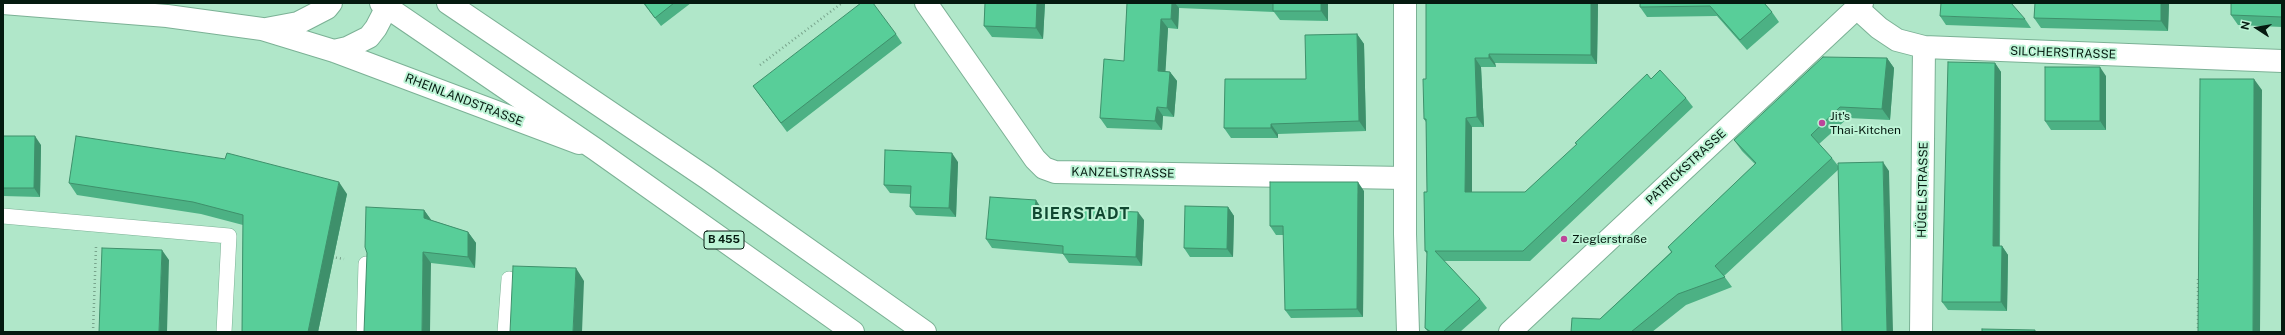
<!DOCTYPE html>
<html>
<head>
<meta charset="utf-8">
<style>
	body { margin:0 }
	#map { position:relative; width:2285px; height:335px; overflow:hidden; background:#b0e7c9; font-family:"Public Sans",sans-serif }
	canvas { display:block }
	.frame { position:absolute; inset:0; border:4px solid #051a10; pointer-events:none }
	.north { position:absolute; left:2237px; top:8px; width:40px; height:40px; -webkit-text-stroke:3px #bdf4d6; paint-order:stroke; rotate:282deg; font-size:11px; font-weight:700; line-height:16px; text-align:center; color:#051a10 }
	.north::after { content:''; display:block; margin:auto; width:14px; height:18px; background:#051a10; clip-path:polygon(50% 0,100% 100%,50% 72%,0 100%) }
</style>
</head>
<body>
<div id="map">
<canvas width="2285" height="335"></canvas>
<div class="frame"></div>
<div class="north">N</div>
</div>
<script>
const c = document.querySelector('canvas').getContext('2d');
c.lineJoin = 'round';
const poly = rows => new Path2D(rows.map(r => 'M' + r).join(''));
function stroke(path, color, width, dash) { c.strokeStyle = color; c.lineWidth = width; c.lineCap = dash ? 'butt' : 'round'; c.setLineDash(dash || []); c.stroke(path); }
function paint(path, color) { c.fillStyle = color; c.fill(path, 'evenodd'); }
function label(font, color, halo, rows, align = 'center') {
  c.font = font + ' "Public Sans",sans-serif'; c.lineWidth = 4; c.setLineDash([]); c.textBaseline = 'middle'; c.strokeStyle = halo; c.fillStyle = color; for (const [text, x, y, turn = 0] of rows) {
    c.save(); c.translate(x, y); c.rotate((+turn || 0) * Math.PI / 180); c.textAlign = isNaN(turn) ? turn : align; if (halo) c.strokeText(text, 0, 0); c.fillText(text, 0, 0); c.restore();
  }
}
const path = poly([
	[760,65,842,3],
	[332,257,344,259],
	[93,332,96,247],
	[2198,332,2198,277]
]);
const lane = poly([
	[3,216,229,236,224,332],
	[364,332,366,264],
	[505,332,509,279]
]);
const street = poly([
	[3,3,167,16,262,29,334,51,579,143],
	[926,3,1035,159,1044,168,1055,172,1405,178],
	[1857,8,1879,28,1897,40,1924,47,2282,61],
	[266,29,298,23,327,8,331,3],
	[334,51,347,48,369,37,376,28,389,3],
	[1921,332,1924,47]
]);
const secondary = poly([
	[1405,3,1405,234,1408,332],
	[1510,332,1862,3]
]);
const primary = poly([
	[381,3,595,149,853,332],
	[448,3,707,178,925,332]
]);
const wall = poly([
	[643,3,691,3,661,26],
	[985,3,1045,3,1043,39,992,37,984,26],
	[1112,3,1328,3,1328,21,1280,20,1274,12,1179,8,1178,29,1168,28,1165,71,1170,72,1177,81,1174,117,1163,116,1162,130,1107,128,1100,118,1124,61,1127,4],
	[1426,3,1598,3,1597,64,1495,63,1496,67,1481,67,1484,127,1472,127,1472,192,1525,192,1651,79,1686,98,1693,107,1530,261,1444,261,1480,299,1487,308,1460,332,1428,332,1425,328,1427,254,1425,251,1427,192,1426,122,1424,119,1426,79],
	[1764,3,1772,12,1779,22,1747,50,1717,16,1647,17,1640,7],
	[2035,3,2169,3,2168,31,2041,28,2034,18],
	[2282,3,2282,27,2238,25,2231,15],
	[1940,16,2025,19,2031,28,1946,25],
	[896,34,902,43,787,132,753,86],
	[1357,34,1364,44,1366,131,1278,134,1278,138,1231,138,1224,128,1306,79],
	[1887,58,1894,68,1890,120,1848,118,1819,144,1832,158,1839,167,1889,171,1839,169,1724,276,1732,287,1686,305,1652,332,1571,332,1600,319,1671,252,1668,247,1755,164,1742,151,1734,140],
	[1995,63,2001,72,2000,246,2002,246,2008,255,2007,311,1948,310,1942,302],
	[2106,76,2106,130,2051,130,2045,121],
	[3,136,41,145,40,197,3,196],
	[958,162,956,217,916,215,910,207,911,194,890,193,884,185],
	[69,183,347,194,318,332,242,332,243,225,201,214,77,195],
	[1364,191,1363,317,1291,318,1285,310,1284,235,1276,235,1270,226],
	[1228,207,1234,216,1233,257,1190,257,1184,248],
	[1041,208,1144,220,1142,266,1069,263,1063,254,992,248,986,239],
	[424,210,431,220,468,232,476,243,475,268,431,263,367,253]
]);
const shadedWall = poly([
	[1037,3,1045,3,1043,39,1036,28],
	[1172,3,1175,3,1179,8,1178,29,1171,19],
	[1321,3,1328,3,1328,21,1321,11],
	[1591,3,1598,3,1597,64,1591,55],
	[2161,3,2169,3,2168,31,2161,21],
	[1161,19,1168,28,1165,80,1158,71],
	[1357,34,1364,44,1366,131,1359,121],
	[1489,54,1495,63,1496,67,1489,58],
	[1475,58,1481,67,1484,127,1477,117],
	[1887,58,1894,68,1890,120,1882,109],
	[1995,63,2001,72,1999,255,1993,246],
	[2100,67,2106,76,2106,130,2100,121],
	[1170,72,1177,81,1174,117,1167,108],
	[2254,79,2262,90,2260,332,2253,332],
	[1157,107,1163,116,1162,130,1155,121],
	[1466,118,1472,127,1472,201,1465,192],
	[1271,124,1278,134,1278,138,1271,128],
	[35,136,41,145,40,197,34,188],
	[952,153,958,162,956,217,949,208],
	[1883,162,1889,171,1893,332,1887,332],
	[339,182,347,194,318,332,308,332],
	[1358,182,1364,191,1363,317,1357,309],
	[1036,200,1042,209,1035,208],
	[1228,207,1234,216,1233,257,1227,249],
	[424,210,432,221,424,218],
	[1138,212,1144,220,1142,266,1136,257],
	[468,232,476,243,475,268,468,257],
	[2002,246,2008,255,2007,311,2001,302],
	[162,250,169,260,167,332,159,332],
	[423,252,431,263,430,332,422,332],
	[576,268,584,281,582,332,573,332]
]);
const building = poly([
	[644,3,674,3,655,18,644,3],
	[861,3,873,3,896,34,781,123,753,86,861,3],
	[985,3,1037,3,1036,28,984,26,985,3],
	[1127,3,1172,3,1171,19,1161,19,1158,71,1170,72,1167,108,1157,107,1155,121,1100,118,1104,59,1124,61,1127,3],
	[1273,3,1321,3,1321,11,1273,11,1273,3],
	[1426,3,1591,3,1591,55,1489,54,1489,58,1475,58,1477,117,1466,118,1465,192,1525,192,1577,144,1575,143,1647,74,1651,79,1660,70,1686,98,1523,251,1435,251,1480,299,1443,332,1431,332,1425,328,1427,251,1425,251,1424,192,1427,192,1426,119,1424,119,1423,79,1426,79,1426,3],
	[1640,3,1764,3,1772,12,1740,40,1710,6,1640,7,1640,3],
	[1941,3,2011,3,2025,19,1940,16,1941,3],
	[2035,3,2161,3,2161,21,2034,18,2035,3],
	[2231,3,2282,3,2282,17,2231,15,2231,3],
	[1357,34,1359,121,1271,124,1271,128,1224,128,1225,79,1306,79,1305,35,1357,34],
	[1823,57,1887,58,1882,109,1840,107,1811,135,1832,158,1715,266,1725,277,1678,294,1631,332,1571,332,1572,318,1600,319,1672,252,1668,247,1756,163,1734,140,1823,57],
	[1948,62,1995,63,1993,246,2002,246,2001,302,1942,302,1948,62],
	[2045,67,2100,67,2100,121,2045,121,2045,67],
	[2200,79,2254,79,2253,332,2198,332,2200,79],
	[3,136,35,136,34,188,3,188,3,136],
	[76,136,225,159,227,153,339,182,308,332,242,332,243,215,193,202,69,183,76,136],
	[885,150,952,153,949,208,910,207,911,186,884,185,885,150],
	[1883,162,1887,332,1842,332,1838,163,1883,162],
	[1270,182,1358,182,1357,309,1285,310,1283,226,1270,226,1270,182],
	[990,197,1036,200,1035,208,1138,212,1136,257,1063,254,1063,246,986,239,990,197],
	[1185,206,1228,207,1227,249,1184,248,1185,206],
	[366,207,424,210,424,218,468,232,468,257,423,252,422,332,364,332,367,253,365,247,366,207],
	[102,248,162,250,159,332,99,332,102,248],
	[513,266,576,268,573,332,510,332,513,266],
	[1982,329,2035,330,2035,332,1982,332,1982,329]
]);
const markers = [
	[1822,123,4,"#bd459a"],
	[1564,239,4,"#bd459a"]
];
const shields = [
	[724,240,40]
];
const shieldNames = [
	["B 455",724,240]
];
const streetNames = [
	["SILCHERSTRASSE",2063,53,2],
	["RHEINLANDSTRASSE",464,100,21],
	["PATRICKSTRASSE",1686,167,-43],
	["KANZELSTRASSE",1123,173,1],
	["HÜGELSTRASSE",1923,190,-89]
];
const poiNames = [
	["Jit's",1830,116],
	["Thai-Kitchen",1830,130],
	["Zieglerstraße",1572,239]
];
const districtNames = [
	["BIERSTADT",1081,214]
];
stroke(lane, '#7bb195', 16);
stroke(street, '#7bb195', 24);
stroke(secondary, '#7bb195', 24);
stroke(primary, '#7bb195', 24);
stroke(path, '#78a48c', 2.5, [1, 3]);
stroke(lane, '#fff', 15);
stroke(street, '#fff', 22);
stroke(secondary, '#fff', 22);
stroke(primary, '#fff', 22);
paint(wall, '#4cb184');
paint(shadedWall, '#3e906b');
paint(building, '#58ce99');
stroke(building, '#3e906b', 1);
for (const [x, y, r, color] of markers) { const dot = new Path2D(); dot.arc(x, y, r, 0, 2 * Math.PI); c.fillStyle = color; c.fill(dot); stroke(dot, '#bdf4d6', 1.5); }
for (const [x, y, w] of shields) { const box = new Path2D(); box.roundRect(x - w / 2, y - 9, w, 18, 3); c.fillStyle = '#bdf4d6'; c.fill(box); stroke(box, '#051a10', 1); }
label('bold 11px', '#051a10', null, shieldNames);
label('12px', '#051a10', '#bdf4d6', streetNames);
label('12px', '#051a10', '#bdf4d6', poiNames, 'left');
c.letterSpacing = '1px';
label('bold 16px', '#114831', '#bdf4d6', districtNames);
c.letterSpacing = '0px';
</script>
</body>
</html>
